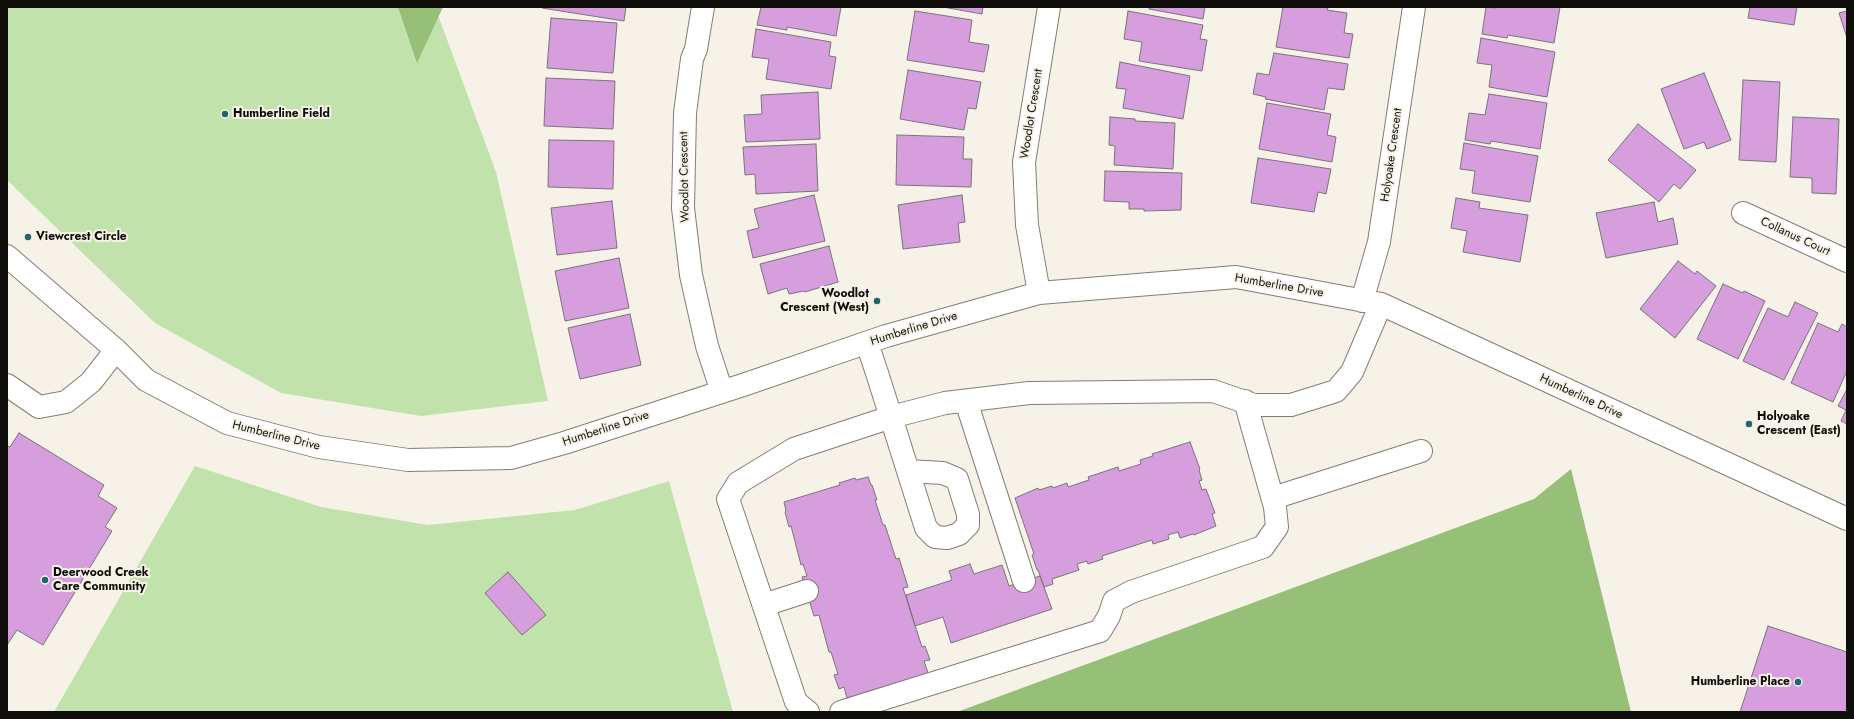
<!DOCTYPE html>
<html>
<head>
<meta charset="utf-8">
<style>
	body { margin:0 }
	#map { position:relative; width:1854px; height:719px; overflow:hidden; background:#f6f2e8; font-family:Jost,sans-serif }
	canvas { display:block }
	.frame { position:absolute; inset:0; border:8px solid #0e0d0a; pointer-events:none }
</style>
</head>
<body>
<div id="map">
<canvas width="1854" height="719"></canvas>
<div class="frame"></div>
</div>
<script>
const c = document.querySelector('canvas').getContext('2d');
c.lineJoin = 'round';
function paint(path, color) { c.fillStyle = color; c.fill(path, 'evenodd'); }
const poly = rows => new Path2D(rows.map(r => 'M' + r).join(''));
function stroke(path, color, width, dash) { c.strokeStyle = color; c.lineWidth = width; c.lineCap = dash ? 'butt' : 'round'; c.setLineDash(dash || []); c.stroke(path); }
function label(font, color, halo, rows, align = 'center') {
  c.font = font + ' Jost,sans-serif'; c.lineWidth = 4; c.setLineDash([]); c.textBaseline = 'middle'; c.strokeStyle = halo; c.fillStyle = color; for (const [text, x, y, turn = 0] of rows) {
    c.save(); c.translate(x, y); c.rotate((+turn || 0) * Math.PI / 180); c.textAlign = isNaN(turn) ? turn : align; if (halo) c.strokeText(text, 0, 0); c.fillText(text, 0, 0); c.restore();
  }
}
const green = poly([
	[7,7,435,7,496,172,548,401,421,416,281,393,155,323,7,180],
	[195,466,321,507,428,525,575,510,669,481,733,712,54,712]
]);
const forest = poly([
	[398,7,443,7,417,63],
	[1571,469,1631,712,957,712,1534,499]
]);
const building = poly([
	[542,7,626,7,624,21,542,8,542,7],
	[761,7,841,7,836,36,787,27,787,30,757,25,761,7],
	[943,7,983,7,982,14,943,7],
	[1149,7,1205,7,1203,19,1149,9,1149,7],
	[1283,7,1321,7,1328,8,1327,10,1347,13,1344,33,1353,34,1349,58,1276,47,1283,7],
	[1486,7,1495,8,1495,7,1560,7,1554,43,1508,35,1507,38,1482,34,1486,7],
	[1750,7,1797,7,1794,25,1748,18,1750,7],
	[915,11,972,20,969,42,989,45,984,72,907,60,915,11],
	[1128,11,1203,25,1200,39,1207,40,1202,71,1139,61,1142,42,1124,39,1128,11],
	[1847,11,1847,38,1839,13,1847,11],
	[551,18,617,23,613,73,547,68,551,18],
	[756,29,831,42,829,56,836,57,831,89,766,79,769,59,752,57,756,29],
	[1481,38,1555,52,1547,97,1489,87,1492,65,1477,63,1481,38],
	[1274,53,1348,64,1344,90,1328,88,1324,110,1265,99,1266,97,1253,94,1257,73,1269,75,1274,53],
	[1120,62,1190,76,1183,119,1123,108,1126,89,1116,88,1120,62],
	[908,70,981,82,976,109,968,108,964,130,900,119,908,70],
	[1704,73,1731,140,1707,149,1704,142,1684,149,1661,89,1704,73],
	[546,78,615,81,613,129,544,126,546,78],
	[1743,80,1780,82,1776,162,1739,160,1743,80],
	[818,92,820,139,746,142,744,115,762,114,761,95,818,92],
	[1489,94,1547,103,1540,149,1491,141,1490,144,1465,140,1469,113,1485,115,1489,94],
	[1267,103,1331,114,1327,135,1336,137,1332,162,1259,149,1267,103],
	[1110,117,1135,119,1135,121,1175,123,1173,169,1114,165,1115,146,1109,145,1110,117],
	[1793,117,1839,119,1836,194,1812,193,1812,178,1790,177,1793,117],
	[1638,124,1696,170,1680,189,1674,184,1659,202,1608,160,1638,124],
	[897,135,964,137,963,159,972,159,971,187,896,185,897,135],
	[549,140,614,141,613,189,548,187,549,140],
	[1464,143,1538,156,1530,202,1472,193,1475,171,1460,169,1464,143],
	[816,144,818,191,756,194,755,174,745,175,743,147,816,144],
	[1258,158,1331,169,1326,194,1318,192,1314,212,1251,203,1258,158],
	[1105,171,1182,173,1181,210,1144,211,1144,209,1129,209,1129,202,1104,201,1105,171],
	[814,195,825,241,753,258,747,231,759,228,754,209,814,195],
	[962,195,965,222,958,223,960,242,903,249,898,205,962,195],
	[1456,198,1480,202,1479,208,1528,215,1520,262,1463,252,1467,231,1451,228,1456,198],
	[612,201,617,248,557,255,551,208,612,201],
	[1654,202,1658,222,1673,218,1678,244,1606,258,1596,213,1654,202],
	[829,246,838,282,805,292,804,291,789,294,787,288,768,294,760,264,829,246],
	[619,258,629,308,565,321,555,271,619,258],
	[1678,261,1695,274,1697,271,1716,286,1675,338,1640,309,1678,261],
	[1723,284,1743,293,1744,291,1765,301,1738,359,1697,339,1723,284],
	[1795,302,1818,313,1784,380,1743,361,1768,308,1788,317,1795,302],
	[630,314,641,365,580,379,568,328,630,314],
	[1818,323,1838,332,1842,324,1847,327,1847,371,1833,402,1791,383,1818,323],
	[1847,389,1847,424,1841,421,1846,410,1838,406,1847,389],
	[19,433,104,485,98,496,117,508,105,527,112,531,43,645,17,630,7,645,7,446,10,447,19,433],
	[1190,442,1200,469,1199,470,1202,480,1199,481,1202,490,1206,489,1215,513,1212,514,1216,526,1194,535,1193,534,1180,538,1178,532,1168,535,1169,539,1153,544,1152,540,1102,556,1103,559,1088,564,1087,561,1077,564,1079,570,1052,579,1053,584,1044,587,1038,570,1037,570,1032,555,1034,554,1015,498,1038,488,1039,490,1052,486,1053,488,1067,483,1068,487,1089,480,1088,477,1118,467,1119,471,1141,464,1140,460,1153,456,1152,454,1190,442],
	[868,477,871,485,872,485,877,500,875,500,883,525,885,525,896,559,899,558,908,587,903,588,922,647,925,646,930,660,924,661,928,673,847,698,844,687,839,689,834,675,838,674,831,652,829,652,819,615,814,616,802,577,807,576,803,564,801,565,791,526,789,527,785,512,786,511,784,502,840,485,839,483,855,478,856,480,868,477],
	[970,564,974,574,1002,565,1009,586,1040,576,1052,609,951,643,943,617,915,626,906,595,952,580,949,571,970,564],
	[508,572,546,615,522,635,485,593,508,572],
	[1768,626,1847,652,1847,712,1740,712,1768,626]
]);
const minor = poly([
	[703,7,696,49,692,59,685,113,683,208,691,275,707,346,722,392],
	[1743,213,1847,261],
	[7,256,116,350,146,380,227,423,319,447,408,460,511,458,564,443,743,385,886,336,1039,293,1236,277,1381,304,1847,519],
	[1039,293,1027,225,1024,162,1049,7],
	[1362,301,1379,242,1414,7],
	[867,343,877,373,908,471,926,528,935,537,947,538,959,534,968,525,968,514,957,479,943,473,908,471],
	[7,385,39,407,66,402,91,382,116,350],
	[966,401,1024,581],
	[1273,498,1421,451],
	[764,605,807,591],
	[808,712,796,702,728,499,738,483,794,449,891,417,945,403,1029,393,1213,391,1254,405,1291,405,1336,391,1352,372,1381,304],
	[841,712,1100,631,1109,616,1114,601,1131,592,1263,547,1277,527,1275,507,1245,401]
]);
const markers = [
	[225,114,4,"#1a676d"],
	[28,237,4,"#1a676d"],
	[877,301,4,"#1a676d"],
	[1749,424,4,"#1a676d"],
	[45,580,4,"#1a676d"],
	[1798,682,4,"#1a676d"]
];
const poiNames = [
	["Humberline Field",233,114],
	["Viewcrest Circle",36,237],
	["Woodlot",869,294,"right"],
	["Crescent (West)",869,308,"right"],
	["Holyoake",1757,417],
	["Crescent (East)",1757,431],
	["Deerwood Creek",53,573],
	["Care Community",53,587],
	["Humberline Place",1790,682,"right"]
];
const streetNames = [
	["Woodlot Crescent",1032,114,-81],
	["Holyoake Crescent",1392,155,-82],
	["Woodlot Crescent",685,177,-91],
	["Collanus Court",1795,237,25],
	["Humberline Drive",1279,286,10],
	["Humberline Drive",914,329,-17],
	["Humberline Drive",1581,397,25],
	["Humberline Drive",606,429,-18],
	["Humberline Drive",276,436,14]
];
paint(green, '#c1e2aa');
paint(forest, '#96bf77');
paint(building, '#d79edd');
stroke(building, '#79737a', 1);
stroke(minor, '#817e75', 24);
stroke(minor, '#fff', 22);
for (const [x, y, r, color] of markers) { const dot = new Path2D(); dot.arc(x, y, r, 0, 2 * Math.PI); c.fillStyle = color; c.fill(dot); stroke(dot, '#f6f2e8', 1.5); }
label('bold 12px', '#0e0d0a', '#f6f2e8', poiNames, 'left');
label('12px', '#0e0d0a', '#f6f2e8', streetNames);
</script>
</body>
</html>
